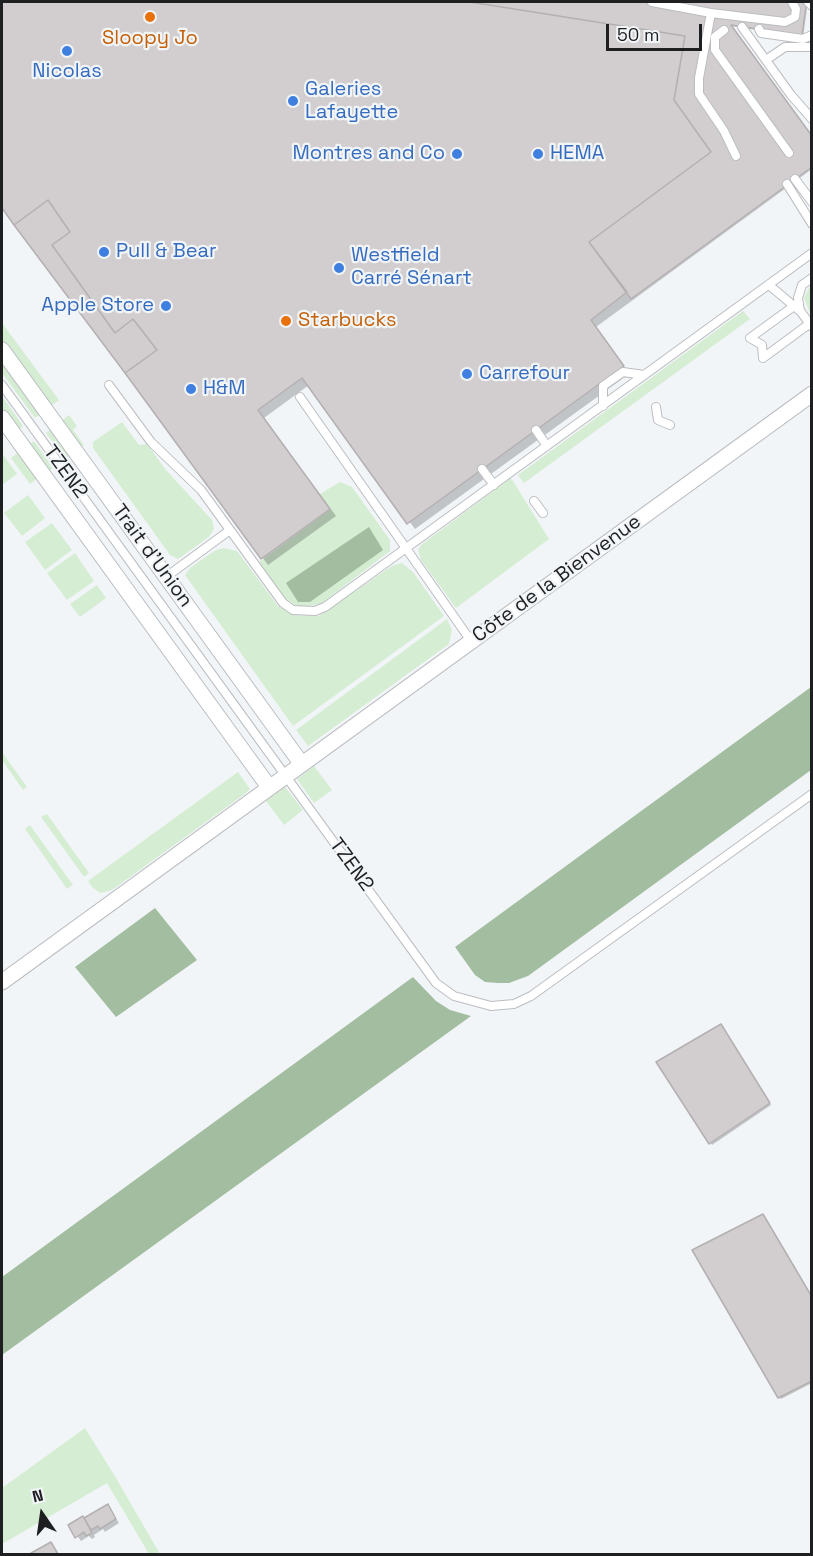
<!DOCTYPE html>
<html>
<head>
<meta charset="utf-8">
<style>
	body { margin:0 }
	#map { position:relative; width:813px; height:1556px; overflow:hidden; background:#f2f5f8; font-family:"Space Grotesk",sans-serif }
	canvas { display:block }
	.frame { position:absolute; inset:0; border:3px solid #1e1f20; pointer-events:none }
	.north { position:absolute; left:12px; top:1484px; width:60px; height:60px; -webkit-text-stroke:4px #f2f5f8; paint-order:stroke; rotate:347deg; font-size:16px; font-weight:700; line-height:24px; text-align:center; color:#1e1f20 }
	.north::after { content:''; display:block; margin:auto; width:21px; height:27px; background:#1e1f20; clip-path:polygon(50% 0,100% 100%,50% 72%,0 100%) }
	.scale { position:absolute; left:606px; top:24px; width:96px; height:27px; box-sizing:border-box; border:3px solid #1e1f20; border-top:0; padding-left:8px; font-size:18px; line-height:21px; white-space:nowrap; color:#1e1f20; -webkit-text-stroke:4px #f2f5f8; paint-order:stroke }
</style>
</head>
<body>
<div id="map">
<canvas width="813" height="1556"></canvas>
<div class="frame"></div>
<div class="north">N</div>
<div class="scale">50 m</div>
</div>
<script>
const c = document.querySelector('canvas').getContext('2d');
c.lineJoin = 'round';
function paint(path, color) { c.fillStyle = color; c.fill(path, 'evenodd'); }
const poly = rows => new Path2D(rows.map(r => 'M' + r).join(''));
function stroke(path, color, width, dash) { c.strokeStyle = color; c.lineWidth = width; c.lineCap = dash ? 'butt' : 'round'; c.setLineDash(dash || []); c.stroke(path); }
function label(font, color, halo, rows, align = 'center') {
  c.font = font + ' "Space Grotesk",sans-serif'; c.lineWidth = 4.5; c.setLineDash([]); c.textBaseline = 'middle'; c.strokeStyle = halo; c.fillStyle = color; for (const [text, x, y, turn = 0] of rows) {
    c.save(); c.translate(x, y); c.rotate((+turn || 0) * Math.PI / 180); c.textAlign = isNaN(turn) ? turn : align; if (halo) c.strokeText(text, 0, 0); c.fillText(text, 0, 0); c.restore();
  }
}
const green = poly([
	[811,284,811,316,804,298],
	[743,311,750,319,524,483,518,475],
	[2,323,59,400,48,408,2,344],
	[2,357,42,413,35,418,2,373],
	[2,396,23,426,16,432,2,412],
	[69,415,77,426,73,430,84,445,78,449,59,423],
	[122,422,139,445,147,444,166,470,212,520,214,529,209,537,178,559,170,555,93,448,93,442],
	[53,427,72,454,65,459,46,433],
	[34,441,53,468,46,473,27,446],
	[20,451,39,477,30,484,11,458],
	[2,453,17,474,2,485],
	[511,478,549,539,456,608,421,560,418,550,421,545],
	[340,482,352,487,390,540,390,551,321,604,308,606,295,605,285,598,259,562,331,509,320,494],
	[28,495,45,518,22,536,4,513],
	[52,523,72,550,45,570,25,542],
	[224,548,237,551,278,606,293,615,319,616,392,566,402,563,413,572,444,616,293,726,185,575,191,567,216,550],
	[75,553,94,581,67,600,47,573],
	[97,585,106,598,80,617,70,604],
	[447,619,452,630,449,644,308,746,296,730],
	[2,752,27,787,23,790,2,760],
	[314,766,332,790,314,803,297,779],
	[238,772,250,789,246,793,112,890,100,893,92,887,88,881],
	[285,787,303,810,284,825,266,801],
	[47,814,89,873,84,877,41,817],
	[30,825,73,885,67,889,25,829],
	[85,1428,116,1478,160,1554,149,1554,107,1483,2,1544,2,1488]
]);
const forest = poly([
	[369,527,383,550,310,602,298,602,286,583],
	[811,687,811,770,528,976,509,983,498,983,485,982,475,975,455,947],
	[155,908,197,960,116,1017,75,967],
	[413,977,436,1001,450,1010,471,1016,2,1355,2,1277]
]);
const shadow = poly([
	[2,2,801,2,807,9,803,37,731,26,812,137,812,169,596,327,629,374,415,529,309,385,264,418,336,516,268,565,2,205],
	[722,1028,771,1105,712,1145,658,1062],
	[812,1298,812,1383,781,1399,779,1397],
	[108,1506,119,1523,105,1532,103,1529,94,1535,95,1537,92,1539,89,1536,81,1541,70,1526],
	[51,1544,59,1554,34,1554,33,1553]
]);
const building = poly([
	[2,2,470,2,685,36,674,100,711,152,589,242,627,292,591,320,624,366,407,524,302,378,258,410,330,509,261,559,125,373,157,350,133,319,115,333,52,245,70,232,48,200,14,225,2,208,2,2],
	[470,2,802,2,806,6,802,36,731,25,812,136,812,167,631,299,589,242,711,152,674,100,685,36,470,2],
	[48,200,70,232,52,245,115,333,133,319,157,350,125,373,14,225,48,200],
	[721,1024,770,1103,709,1144,656,1062,721,1024],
	[763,1214,812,1297,812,1381,778,1398,692,1250,763,1214],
	[108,1504,116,1519,100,1529,98,1526,91,1530,84,1518,108,1504],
	[83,1516,92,1533,86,1536,84,1532,75,1538,68,1525,83,1516],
	[51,1542,58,1554,32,1554,31,1553,51,1542]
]);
const lane = poly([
	[652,2,711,13,785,22,795,17,796,9,792,2],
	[808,2,812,6],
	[711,13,699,78,699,94,724,131,736,156],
	[742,27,791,95,812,119],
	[759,29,761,33,803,39,812,35],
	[724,30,715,37,715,50,789,153],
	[766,60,785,47,812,47],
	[795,179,812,202],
	[787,184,812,224],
	[769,285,801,312,812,327],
	[800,311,798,298,802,285,812,278],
	[750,338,794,306],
	[750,338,762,345,763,358],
	[763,358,809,324],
	[2,385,436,983,454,996,491,1006,514,1004,531,996,812,794],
	[109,385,151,442,201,490,283,603,293,610,315,611,325,607,812,253],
	[300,397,471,641],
	[603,406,603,386,623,372,644,375],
	[656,407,658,420,670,425],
	[536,430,547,446],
	[482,469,494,485],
	[534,501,543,513],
	[166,577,230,530]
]);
const street = poly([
	[2,350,301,763],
	[2,418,269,787],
	[2,982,812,394]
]);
const markers = [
	[150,17,6,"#e8710a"],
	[67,51,6,"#3f7fe0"],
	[293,101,6,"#3f7fe0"],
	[457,154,6,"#3f7fe0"],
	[538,154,6,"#3f7fe0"],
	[104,252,6,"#3f7fe0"],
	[339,268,6,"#3f7fe0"],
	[166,306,6,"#3f7fe0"],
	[286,321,6,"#e8710a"],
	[467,374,6,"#3f7fe0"],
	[191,389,6,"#3f7fe0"]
];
const foodNames = [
	["Sloopy Jo",150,39],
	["Starbucks",298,321,"left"]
];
const shopNames = [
	["Nicolas",67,72,"center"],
	["Galeries",305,90],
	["Lafayette",305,113],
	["Montres and Co",445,154,"right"],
	["HEMA",550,154],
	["Pull & Bear",116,252],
	["Westfield",351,256],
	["Carré Sénart",351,279],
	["Apple Store",154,306,"right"],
	["Carrefour",479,374],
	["H&M",203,389]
];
const streetNames = [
	["TZEN2",65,472,54],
	["Trait d'Union",152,556,54],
	["Côte de la Bienvenue",557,579,-36],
	["TZEN2",351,865,54]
];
paint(green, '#d5edd2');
paint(forest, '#a2bd9f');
paint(shadow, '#0003');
paint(building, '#d2ced0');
stroke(building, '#b4b0b2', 1.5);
stroke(lane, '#bbbdc1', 10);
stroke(street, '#bbbdc1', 17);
stroke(lane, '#fff', 8);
stroke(street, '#fff', 15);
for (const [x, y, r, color] of markers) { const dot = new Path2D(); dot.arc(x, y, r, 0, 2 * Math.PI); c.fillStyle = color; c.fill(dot); stroke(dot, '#f2f5f8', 2); }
label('20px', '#c56008', '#f2f5f8', foodNames);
label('20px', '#366cbe', '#f2f5f8', shopNames, 'left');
label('20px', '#1e1f20', '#f2f5f8', streetNames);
</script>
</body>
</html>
